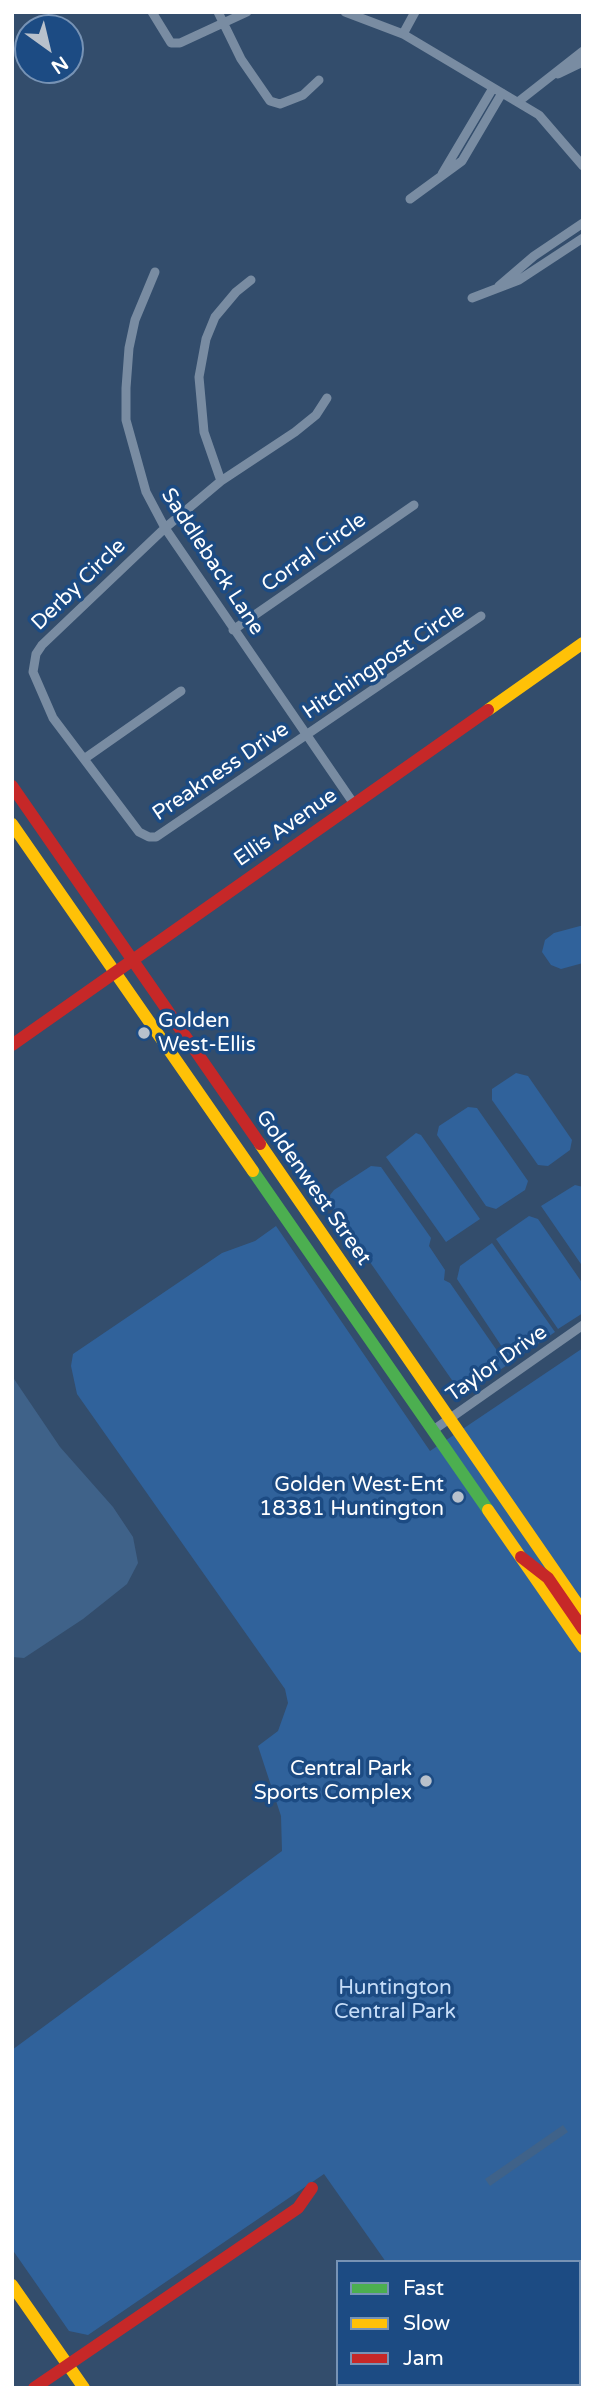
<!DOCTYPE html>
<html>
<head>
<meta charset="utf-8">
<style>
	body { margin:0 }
	#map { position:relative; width:595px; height:2400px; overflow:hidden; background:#334d6c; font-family:"Varela Round",sans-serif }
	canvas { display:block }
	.frame { position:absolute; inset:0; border:14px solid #fff; pointer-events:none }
	.legend { position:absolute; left:336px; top:2260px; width:245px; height:126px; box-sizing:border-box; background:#1c4b83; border:2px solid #7793b5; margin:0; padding:9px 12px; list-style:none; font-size:21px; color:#fff }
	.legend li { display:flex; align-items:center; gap:14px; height:35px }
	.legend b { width:35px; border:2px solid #7793b5 }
	.north { position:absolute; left:14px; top:14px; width:70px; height:70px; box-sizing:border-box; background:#1c4b83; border:2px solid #7793b5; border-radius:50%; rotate:146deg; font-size:19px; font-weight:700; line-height:28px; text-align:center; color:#fff }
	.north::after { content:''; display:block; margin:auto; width:24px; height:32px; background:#b8c1cc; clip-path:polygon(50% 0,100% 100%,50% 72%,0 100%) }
</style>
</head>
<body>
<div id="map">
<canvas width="595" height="2400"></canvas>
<div class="frame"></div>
<ul class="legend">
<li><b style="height:9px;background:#4caf50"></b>Fast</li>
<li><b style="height:9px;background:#ffc107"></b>Slow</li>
<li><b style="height:9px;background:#c62828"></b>Jam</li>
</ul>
<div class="north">N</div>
</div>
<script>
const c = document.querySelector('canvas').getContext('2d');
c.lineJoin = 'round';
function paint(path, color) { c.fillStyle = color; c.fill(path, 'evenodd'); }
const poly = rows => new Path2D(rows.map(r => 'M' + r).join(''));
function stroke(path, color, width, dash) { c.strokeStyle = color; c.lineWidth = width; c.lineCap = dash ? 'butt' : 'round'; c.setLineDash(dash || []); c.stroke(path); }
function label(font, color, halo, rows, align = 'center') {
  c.font = font + ' "Varela Round",sans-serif'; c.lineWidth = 7; c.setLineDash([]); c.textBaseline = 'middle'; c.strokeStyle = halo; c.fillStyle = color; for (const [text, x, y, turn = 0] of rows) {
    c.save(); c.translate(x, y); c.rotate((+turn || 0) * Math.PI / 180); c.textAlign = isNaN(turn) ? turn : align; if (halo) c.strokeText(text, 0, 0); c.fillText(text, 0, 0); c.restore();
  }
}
const green = poly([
	[580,926,583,926,583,963,561,969,551,965,542,952,545,940,554,933],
	[516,1073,528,1076,572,1140,570,1150,548,1166,538,1165,492,1100,492,1089],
	[468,1107,477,1108,528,1181,525,1190,496,1209,486,1206,437,1135,439,1126],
	[416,1133,421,1135,480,1219,446,1242,386,1157],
	[371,1166,381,1167,431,1238,429,1246,445,1270,444,1280,450,1283,507,1365,463,1396,331,1206,330,1195,334,1190],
	[575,1185,583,1187,583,1267,541,1206],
	[529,1216,538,1219,583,1284,583,1313,558,1329,496,1239],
	[276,1226,430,1451,583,1348,583,2388,390,2388,387,2384,579,2384,579,2262,386,2262,324,2174,88,2335,69,2331,12,2249,12,2050,282,1851,281,1816,258,1746,278,1731,288,1703,285,1689,77,1394,71,1366,73,1354,222,1253,255,1241],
	[492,1243,555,1332,512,1362,457,1279,460,1266]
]);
const water = poly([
	[12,1376,60,1447,113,1507,133,1537,138,1563,127,1584,83,1619,24,1658,12,1657],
	[563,2125,568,2132,490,2186,485,2179]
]);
const street = poly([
	[152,12,171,43,180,43,247,12],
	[218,12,241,59,270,101,280,104,303,95,319,80],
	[345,12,403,34,539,115,583,166],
	[403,34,415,12],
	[558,74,583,62],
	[518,102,583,51],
	[442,174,493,88],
	[410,199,462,161,502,93],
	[155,272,135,320,129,348,126,388,126,420,146,492,165,528,354,804],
	[499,286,534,256,583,223],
	[472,298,519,280,583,238],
	[327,398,316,415,295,432,221,481,165,528,42,645,36,654,33,672,53,718,139,832,149,837,156,837,481,616],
	[221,481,204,432,199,377,206,339,215,317,236,292,251,280],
	[233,630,414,505],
	[84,759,181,691],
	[432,1431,583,1325]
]);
const fast = poly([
	[253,1171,488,1510]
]);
const slow = poly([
	[488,710,583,643],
	[12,824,253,1171],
	[260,1144,583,1612],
	[488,1510,583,1647],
	[12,2285,84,2388]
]);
const jam = poly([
	[12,786,260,1144],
	[12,1045,488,710],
	[521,1557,548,1578,583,1629],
	[34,2388,298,2208,312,2188]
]);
const markers = [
	[144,1033,7,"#b8c1cc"],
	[458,1497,7,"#b8c1cc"],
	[426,1781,7,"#b8c1cc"]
];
const streetNames = [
	["Corral Circle",314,553,-35],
	["Saddleback Lane",212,562,57],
	["Derby Circle",79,585,-44],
	["Hitchingpost Circle",384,662,-34],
	["Preakness Drive",221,772,-34],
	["Ellis Avenue",286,828,-35],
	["Goldenwest Street",313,1188,55],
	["Taylor Drive",497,1364,-35]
];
const poiNames = [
	["Golden",158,1021,"left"],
	["West-Ellis",158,1045,"left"],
	["Golden West-Ent",444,1485],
	["18381 Huntington",444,1509],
	["Central Park",412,1769],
	["Sports Complex",412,1793]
];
const parkNames = [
	["Huntington",395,1988],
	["Central Park",395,2012]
];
paint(green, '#30629b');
paint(water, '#3f6289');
stroke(street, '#798ca2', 9);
stroke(fast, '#4caf50', 12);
stroke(slow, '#ffc107', 12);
stroke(jam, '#c62828', 12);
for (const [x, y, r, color] of markers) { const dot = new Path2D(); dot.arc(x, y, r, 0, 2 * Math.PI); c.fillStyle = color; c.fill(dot); stroke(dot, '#1c4b83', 2.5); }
label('21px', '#fff', '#1c4b83', streetNames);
label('21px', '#fff', '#1c4b83', poiNames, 'right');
label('21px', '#c6ddf8', '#1c4b83', parkNames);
</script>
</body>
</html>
